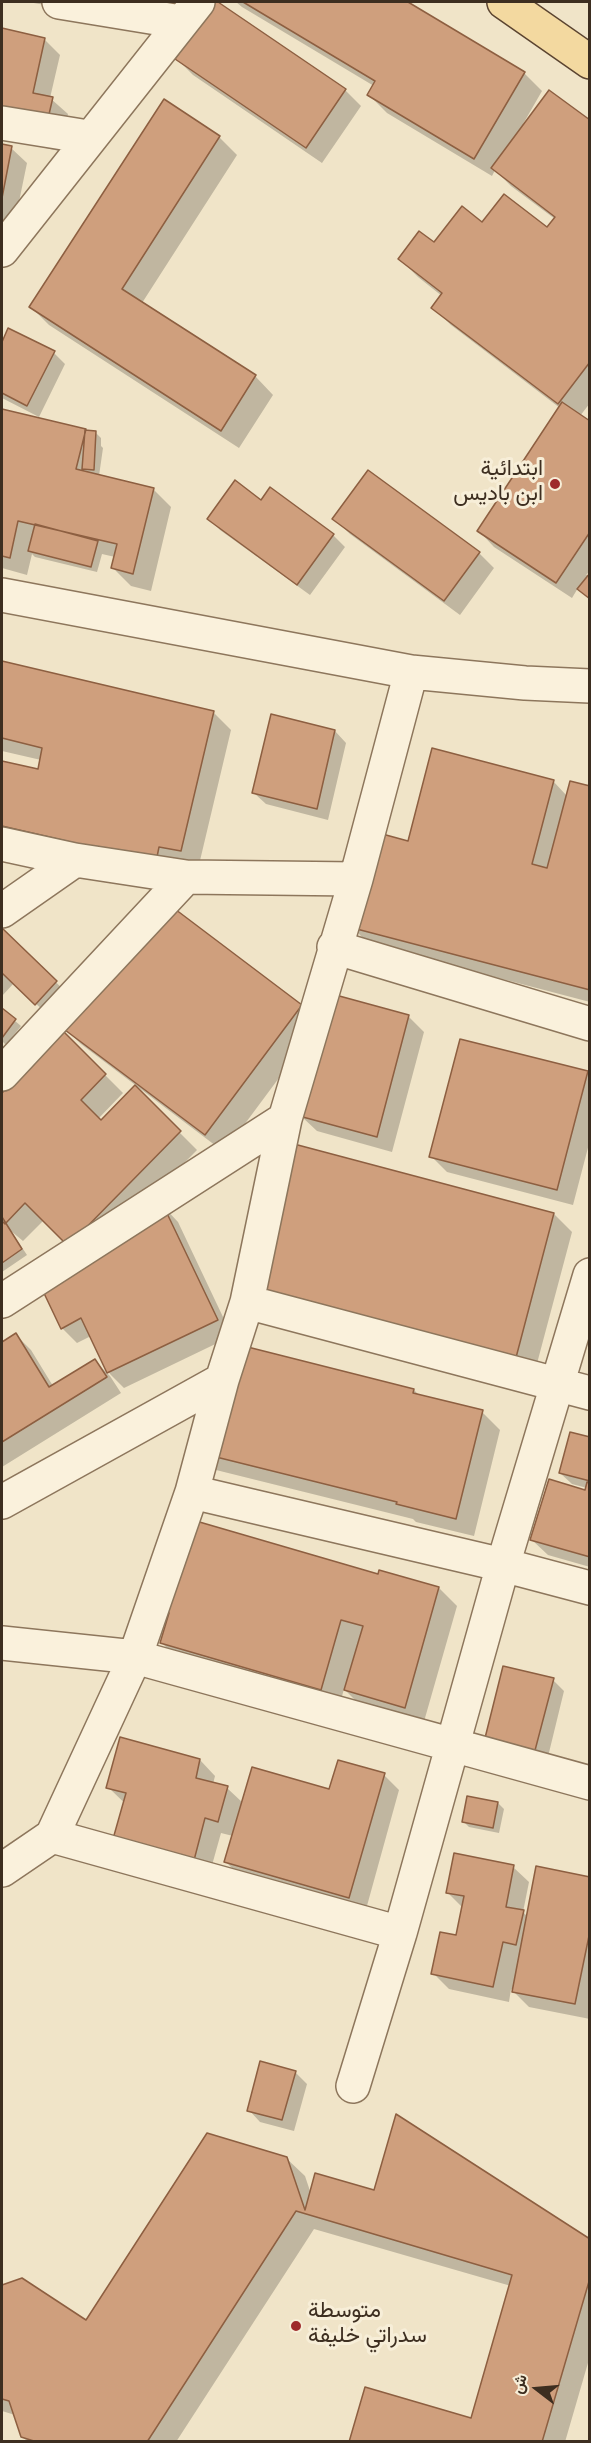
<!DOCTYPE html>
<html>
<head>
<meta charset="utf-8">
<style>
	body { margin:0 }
	#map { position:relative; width:591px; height:2443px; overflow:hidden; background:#f0e4c8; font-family:Spectral,Vazirmatn,serif }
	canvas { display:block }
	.frame { position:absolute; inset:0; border:3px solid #3d2e20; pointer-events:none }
	.north { position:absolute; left:507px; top:2359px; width:60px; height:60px; -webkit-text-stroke:4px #f7eed8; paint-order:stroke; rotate:286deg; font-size:16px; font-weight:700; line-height:24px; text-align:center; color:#3d2e20 }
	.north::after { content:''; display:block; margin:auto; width:21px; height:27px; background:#3d2e20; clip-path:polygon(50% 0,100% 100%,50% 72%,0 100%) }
</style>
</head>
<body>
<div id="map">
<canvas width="591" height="2443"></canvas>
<div class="frame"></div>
<div class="north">ش</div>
</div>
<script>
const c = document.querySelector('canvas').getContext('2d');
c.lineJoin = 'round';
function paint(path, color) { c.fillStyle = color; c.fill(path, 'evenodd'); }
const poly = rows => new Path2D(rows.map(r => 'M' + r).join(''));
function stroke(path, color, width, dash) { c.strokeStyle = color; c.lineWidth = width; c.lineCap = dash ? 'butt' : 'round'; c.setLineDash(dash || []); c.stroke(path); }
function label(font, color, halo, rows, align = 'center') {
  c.font = font + ' Spectral,Vazirmatn,serif'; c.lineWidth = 6; c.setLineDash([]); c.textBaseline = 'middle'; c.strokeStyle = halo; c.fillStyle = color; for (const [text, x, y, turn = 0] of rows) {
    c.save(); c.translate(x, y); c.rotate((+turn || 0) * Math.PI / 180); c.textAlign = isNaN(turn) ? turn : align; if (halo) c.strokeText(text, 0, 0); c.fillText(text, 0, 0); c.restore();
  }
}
const shadow = poly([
	[28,2,63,2,62,8],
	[128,2,176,2,172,15],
	[216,2,345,90,361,106,322,163,193,75,177,59],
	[236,2,405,2,524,73,542,91,523,124,525,125,590,122,590,403,580,416,590,422,590,571,586,575,590,575,590,599,578,588,572,598,494,547,479,531,560,408,451,325,433,308,442,296,418,277,400,259,483,224,548,229,555,219,511,186,495,170,492,176,387,113,369,95,374,86,242,7],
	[2,30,44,39,60,55,50,98,68,114,59,151,2,138],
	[219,137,237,155,142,303,256,377,273,395,239,448,49,325,31,307],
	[2,146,11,148,27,163,14,226,2,224],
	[9,330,54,353,65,364,39,417,2,398,2,345],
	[2,410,95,432,101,438,101,446,103,448,99,476,153,489,171,507,151,591,131,586,113,568,115,557,102,554,97,572,35,557,32,554,27,575,2,568],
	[271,489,333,535,345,547,310,595,220,530,209,518,261,502],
	[334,519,479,553,494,568,460,615,350,534],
	[2,663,213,712,231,730,198,869,2,838,2,763,39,771,41,760,2,751],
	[335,731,346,743,328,820,266,804,254,793],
	[553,781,567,796,590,788,590,1002,369,944,351,926,409,842],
	[163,902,301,1006,319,1024,224,1152,81,1044,63,1027],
	[2,930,68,994,48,1015,14,983,2,996],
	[333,996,409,1017,424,1032,392,1152,317,1131,301,1116],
	[2,1010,21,1026,6,1045,2,1041],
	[62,1032,123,1093,98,1119,101,1122,135,1088,197,1150,124,1224,163,1206,178,1222,232,1336,124,1388,110,1374,91,1336,77,1343,62,1328,74,1249,44,1220,23,1241,11,1231,27,1255,2,1272,2,1094],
	[587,1073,590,1075,590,1140,573,1205,447,1172,431,1156],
	[554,1214,572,1232,531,1386,257,1314],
	[16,1335,31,1350,53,1386,95,1361,110,1376,121,1393,2,1467,2,1343],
	[414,1390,420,1396,482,1412,500,1430,474,1536,416,1522,413,1519,212,1469,194,1451],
	[590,1439,590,1567,548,1555,532,1540,586,1492,587,1488,572,1484,560,1473],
	[379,1576,439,1588,457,1606,423,1725,363,1708,344,1689,339,1707,180,1661,162,1643,167,1624,146,1606],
	[553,1680,564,1691,545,1769,497,1757],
	[200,1760,215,1776,213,1784,227,1788,243,1803,330,1791,384,1775,399,1790,365,1913,242,1878,226,1862,233,1836,221,1833,207,1883,108,1787],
	[498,1803,504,1809,499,1833,469,1827,463,1821],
	[513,1867,529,1882,523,1912,528,1917,590,1878,590,2019,529,2007,511,1989,509,2002,449,1989,433,1973,457,1937,463,1908,447,1892],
	[295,2072,307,2084,294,2131,260,2122,249,2110],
	[286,2158,305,2176,311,2194,375,2191,590,2241,590,2356,565,2442,350,2442,472,2420,511,2286,314,2229,176,2442,28,2442,22,2436,15,2415,2,2411,2,2286,22,2280,86,2323]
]);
const building = poly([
	[214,2,218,2,346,89,306,148,175,59,214,2],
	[243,2,408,2,525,72,474,159,367,95,375,81,243,2],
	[2,28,45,38,33,93,53,97,44,136,2,127,2,28],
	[549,90,590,120,590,362,558,404,431,308,442,293,398,259,419,231,434,242,462,206,482,222,504,194,547,227,555,217,491,168,549,90],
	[164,99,220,136,122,289,256,375,221,431,29,307,164,99],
	[2,144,12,146,2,198,2,144],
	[8,328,55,351,27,406,2,393,2,342,8,328],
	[562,402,590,421,590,532,556,583,477,531,562,402],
	[2,409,86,429,76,469,154,488,133,574,111,568,117,544,18,521,10,558,2,556,2,409],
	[85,430,96,431,94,470,82,469,85,430],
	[368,470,480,552,444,601,332,519,368,470],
	[235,480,261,500,270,487,334,534,297,585,207,519,235,480],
	[35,524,98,541,91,567,28,551,35,524],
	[590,573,590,599,577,589,590,573],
	[2,661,214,711,181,851,159,847,156,862,2,826,2,761,38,769,42,748,2,738,2,661],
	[271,714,335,730,317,809,252,793,271,714],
	[432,748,554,780,532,864,547,868,570,781,590,786,590,990,349,927,375,832,408,841,432,748],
	[163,900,302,1005,205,1135,61,1027,163,900],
	[2,928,57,981,35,1005,2,973,2,928],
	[332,994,409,1015,377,1137,299,1116,332,994],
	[2,1008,16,1019,2,1038,2,1008],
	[62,1030,106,1074,81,1100,101,1120,135,1085,181,1131,68,1246,25,1203,5,1224,2,1221,2,1093,62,1030],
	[460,1039,588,1071,557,1190,429,1157,460,1039],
	[279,1140,554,1213,513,1369,238,1297,279,1140],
	[163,1205,218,1320,107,1373,81,1318,61,1329,32,1268,163,1205],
	[2,1217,22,1249,2,1263,2,1217],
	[16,1333,49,1387,95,1359,107,1377,2,1442,2,1342,16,1333],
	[220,1340,414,1389,413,1393,483,1410,456,1519,396,1504,397,1502,192,1451,220,1340],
	[570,1432,590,1437,590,1481,559,1473,570,1432],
	[549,1479,585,1490,587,1482,590,1483,590,1557,530,1540,549,1479],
	[172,1514,378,1574,379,1570,439,1587,405,1708,344,1690,363,1626,341,1620,321,1690,160,1643,169,1613,145,1606,172,1514],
	[503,1666,554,1678,533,1758,483,1746,503,1666],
	[120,1737,200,1759,196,1778,228,1786,218,1822,205,1818,192,1868,111,1846,126,1793,106,1788,120,1737],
	[338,1760,385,1773,349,1898,224,1862,252,1767,329,1789,338,1760],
	[467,1796,498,1802,493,1828,462,1822,467,1796],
	[454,1853,514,1865,506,1907,524,1910,516,1945,503,1942,493,1987,431,1974,440,1932,456,1935,464,1896,446,1893,454,1853],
	[536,1866,590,1877,590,1931,575,2004,512,1992,536,1866],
	[260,2061,296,2071,282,2120,247,2111,260,2061],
	[396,2114,590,2239,590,2278,542,2442,349,2442,365,2387,471,2418,512,2275,296,2211,147,2442,37,2442,21,2437,9,2401,2,2399,2,2285,22,2278,86,2320,207,2133,287,2157,305,2210,315,2173,374,2190,396,2114]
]);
const minor = poly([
	[59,2,181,22],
	[2,123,88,137],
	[2,250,198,2],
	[2,595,411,672,525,683,590,686],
	[2,844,75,860,186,877,356,879],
	[2,911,75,860],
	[334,947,590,1024],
	[2,1074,186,877],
	[2,1301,285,1119],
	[247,1302,590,1393],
	[192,1492,503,1565,590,1588],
	[2,1502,222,1380],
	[2,1643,135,1657,590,1783],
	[52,1836,135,1657,192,1492,222,1380,247,1302,285,1119,356,879,411,672],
	[2,1870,52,1836,400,1933],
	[353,2086,400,1933,503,1565,590,1275]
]);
const primary = poly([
	[504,2,590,62]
]);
const markers = [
	[555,484,6,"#9e2a2b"],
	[296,2326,6,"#9e2a2b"]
];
const poiNames = [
	["ابتدائية",543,471],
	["ابن باديس",543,496],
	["متوسطة",308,2313,"left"],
	["سدراتي خليفة",308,2338,"left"]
];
paint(shadow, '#0003');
paint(building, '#cf9f7d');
stroke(building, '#8d5f41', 1.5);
stroke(minor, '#8d765c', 36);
stroke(primary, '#5b4430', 36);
stroke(minor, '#faf1dc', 33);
stroke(primary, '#f3d9a0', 33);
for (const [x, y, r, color] of markers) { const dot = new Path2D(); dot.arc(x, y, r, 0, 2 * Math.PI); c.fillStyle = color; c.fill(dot); stroke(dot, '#f7eed8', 2); }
label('22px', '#3d2e20', '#f7eed8', poiNames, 'right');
</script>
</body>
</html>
